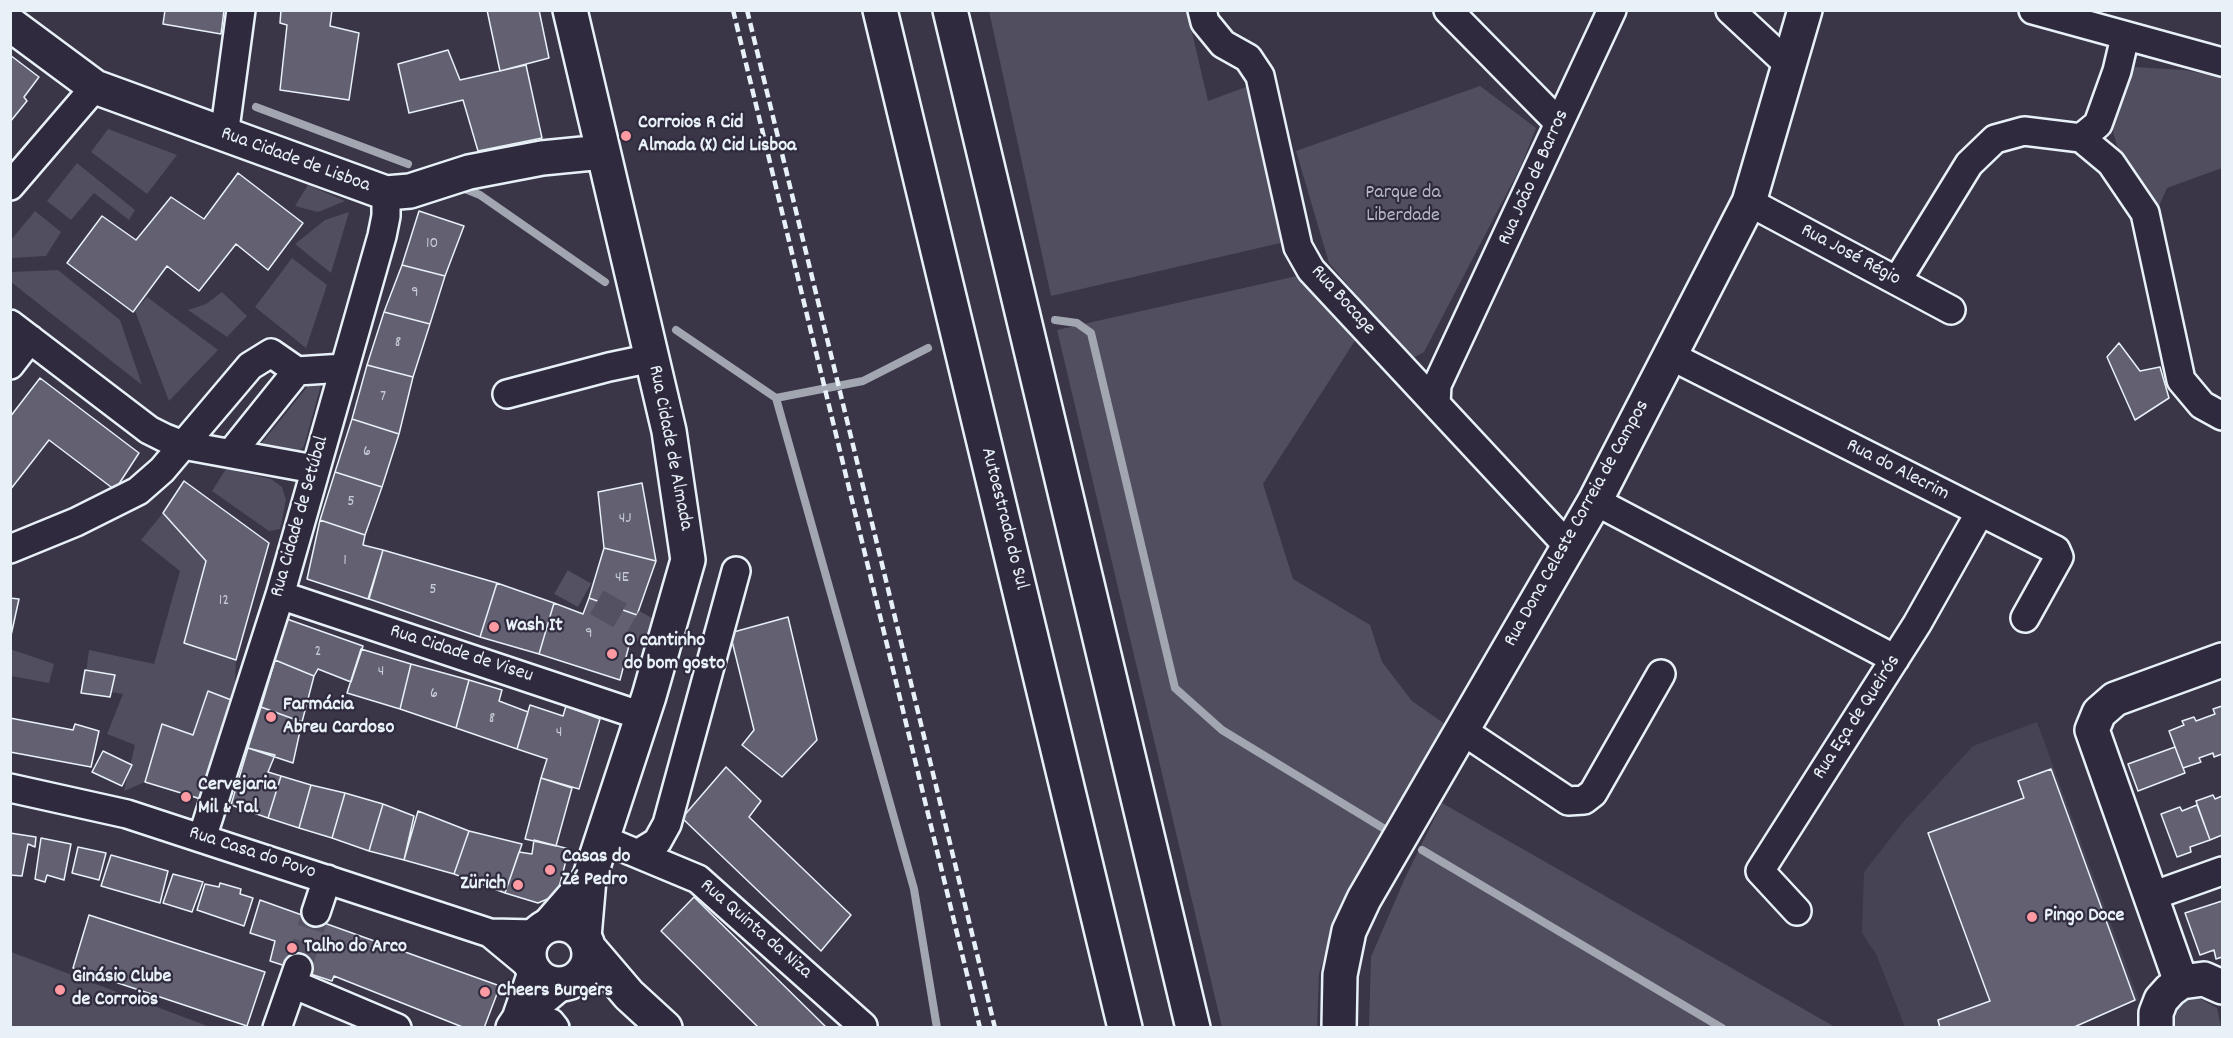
<!DOCTYPE html>
<html>
<head>
<meta charset="utf-8">
<style>
	body { margin:0 }
	#map { position:relative; width:2233px; height:1038px; overflow:hidden; background:#3a3648; font-family:Dekko,sans-serif }
	canvas { display:block }
	.frame { position:absolute; inset:0; border:12px solid #e8f1f8; pointer-events:none }
</style>
</head>
<body>
<div id="map">
<canvas width="2233" height="1038"></canvas>
<div class="frame"></div>
</div>
<script>
const c = document.querySelector('canvas').getContext('2d');
c.lineJoin = 'round';
function paint(path, color) { c.fillStyle = color; c.fill(path, 'evenodd'); }
const poly = rows => new Path2D(rows.map(r => 'M' + r).join(''));
function stroke(path, color, width, dash) { c.strokeStyle = color; c.lineWidth = width; c.lineCap = dash ? 'butt' : 'round'; c.setLineDash(dash || []); c.stroke(path); }
function label(font, color, halo, rows, align = 'center') {
  c.font = font + ' Dekko,sans-serif'; c.lineWidth = 4.5; c.setLineDash([]); c.textBaseline = 'middle'; c.strokeStyle = halo; c.fillStyle = color; for (const [text, x, y, turn = 0] of rows) {
    c.save(); c.translate(x, y); c.rotate((+turn || 0) * Math.PI / 180); c.textAlign = isNaN(turn) ? turn : align; if (halo) c.strokeText(text, 0, 0); c.fillText(text, 0, 0); c.restore();
  }
}
const built = poly([
	[2037,722,2139,1000,2070,1027,1905,1027,1876,954,1862,933,1864,872,1904,821,1973,746]
]);
const green = poly([
	[989,11,1187,11,1208,101,1254,84,1289,241,1051,296],
	[2134,67,2184,70,2222,77,2222,168,2167,188,2155,215,2122,162,2113,132,2122,93],
	[1480,86,1536,128,1521,166,1424,352,1411,359,1329,263,1296,151],
	[108,129,177,155,147,194,91,152],
	[77,163,135,210,129,220,94,193,71,220,47,201],
	[308,185,345,201,318,212,295,206],
	[35,211,61,232,46,256,11,258,11,240],
	[349,212,331,273,295,244,325,220],
	[292,258,327,285,306,348,255,307],
	[58,270,120,320,142,385,11,282,11,272],
	[1297,276,1356,339,1263,484,1293,579,1370,625,1382,662,1412,701,1449,727,1332,932,1319,974,1317,1027,1222,1027,1057,330],
	[222,292,247,316,227,337,188,310,206,304],
	[147,297,218,350,169,401,135,311],
	[322,381,304,446,296,454,260,445,308,386],
	[226,469,271,479,282,487,286,500,280,529,269,531,212,491],
	[163,513,206,561,184,643,236,660,234,701,208,691,193,735,162,724,145,782,124,791,135,745,107,734,123,694,84,688,89,650,154,664,180,571,141,540],
	[10,649,54,664,49,683,11,676],
	[1442,803,1835,1027,1369,1027,1371,957,1405,878],
	[10,952,11,952,210,1027,11,1027],
	[2199,998,2217,1008,2221,1027,2173,1027,2177,1008,2187,1000]
]);
const stream = poly([
	[256,107,408,164],
	[460,187,480,195,605,282],
	[1055,320,1077,323,1091,333,1175,688,1222,730,1383,828],
	[676,330,776,398,914,889,937,1028],
	[776,398,863,381,928,348],
	[1422,850,1722,1028]
]);
const building = poly([
	[165,10,224,10,221,34,163,24,165,10],
	[281,10,332,10,330,26,359,33,349,100,280,90,287,25,280,23,281,10],
	[487,10,539,10,549,58,500,71,487,10],
	[448,50,460,80,526,65,542,138,478,151,463,100,409,113,398,64,448,50],
	[10,55,39,77,24,97,27,101,10,122,10,55],
	[238,173,303,223,268,270,236,244,199,291,167,266,133,312,67,263,102,216,136,240,171,197,204,219,238,173],
	[419,211,464,226,445,276,402,265,419,211],
	[402,265,445,276,430,324,384,312,402,265],
	[384,312,430,324,413,377,367,365,384,312],
	[2119,343,2140,371,2160,367,2169,398,2135,420,2107,357,2119,343],
	[367,365,413,377,399,434,352,419,367,365],
	[40,378,139,453,115,490,49,440,10,490,10,417,40,378],
	[352,419,399,434,382,487,335,472,352,419],
	[335,472,382,487,365,535,320,520,335,472],
	[184,481,269,543,236,660,184,643,206,561,163,513,184,481],
	[642,483,656,561,604,548,598,492,642,483],
	[320,520,365,535,363,545,383,550,368,599,307,579,320,520],
	[604,548,656,561,637,615,589,598,604,548],
	[383,550,497,583,480,637,369,599,383,550],
	[497,583,554,603,539,654,480,637,497,583],
	[10,598,19,599,10,640,10,598],
	[589,598,637,615,620,680,539,654,554,603,583,614,589,598],
	[788,617,817,740,782,777,742,745,754,730,730,633,788,617],
	[284,618,363,646,351,682,318,669,314,676,275,660,284,618],
	[361,649,411,664,400,709,347,693,361,649],
	[275,660,314,676,302,722,261,707,275,660],
	[411,664,469,680,456,728,400,709,411,664],
	[85,670,115,675,110,697,81,693,85,670],
	[469,680,502,690,499,701,528,712,517,749,456,728,469,680],
	[208,691,234,701,204,800,145,782,162,724,193,735,208,691],
	[530,705,563,716,566,706,600,719,579,789,541,778,547,759,517,749,530,705],
	[2222,706,2222,754,2214,757,2213,753,2199,758,2201,762,2183,768,2169,731,2184,725,2182,721,2194,717,2196,721,2215,714,2213,709,2222,706],
	[261,707,302,722,293,763,248,748,261,707],
	[10,718,73,730,75,724,99,731,91,767,10,752,10,718],
	[2175,747,2185,773,2138,791,2128,764,2175,747],
	[248,748,275,755,268,772,281,776,268,818,231,805,248,748],
	[103,751,132,765,122,786,92,772,103,751],
	[726,767,761,801,749,817,851,915,821,951,682,818,726,767],
	[2051,769,2135,1000,2072,1028,1940,1028,1938,1020,1990,1001,1928,833,2024,798,2018,781,2051,769],
	[281,776,311,785,299,828,268,818,281,776],
	[541,778,572,788,556,846,525,839,541,778],
	[311,785,345,793,332,838,299,828,311,785],
	[345,793,383,804,369,851,332,838,345,793],
	[2213,795,2215,799,2222,796,2222,835,2210,840,2196,801,2213,795],
	[383,804,414,816,404,860,369,851,383,804],
	[2197,805,2210,840,2190,847,2191,852,2177,857,2161,814,2180,807,2182,811,2197,805],
	[418,811,469,831,454,874,404,860,418,811],
	[469,831,522,844,505,893,454,874,469,831],
	[10,833,36,837,35,847,28,844,22,876,10,875,10,833],
	[41,838,71,844,64,880,47,875,45,882,35,879,41,838],
	[534,840,569,849,557,895,538,903,505,893,519,852,532,854,534,840],
	[78,847,106,853,99,880,72,873,78,847],
	[111,855,168,871,160,903,101,886,111,855],
	[173,874,203,882,192,912,163,903,173,874],
	[220,883,241,889,240,894,253,898,244,926,197,910,205,884,219,887,220,883],
	[694,897,827,1028,759,1028,661,931,694,897],
	[260,900,500,986,484,1028,465,1028,334,976,332,981,270,961,275,941,250,933,260,900],
	[2222,901,2222,957,2216,959,2214,950,2200,955,2185,913,2222,901],
	[89,915,265,972,247,1026,73,968,89,915]
]);
const streetTunnel = poly([
	[561,582,665,641],
	[298,968,316,912]
]);
const street = poly([
	[1202,10,1205,22,1223,44,1248,58,1260,76,1298,247,1311,270,1569,547],
	[1448,10,1559,123],
	[1730,10,1788,64],
	[2033,10,2222,62],
	[224,136,241,10],
	[2081,138,2098,124,2117,71,2125,37],
	[10,186,95,87],
	[1749,202,1951,310],
	[1897,281,1969,164,1995,139,2024,131,2081,138,2111,163,2145,213,2181,380,2202,405,2222,416],
	[10,324,149,430,165,438,183,445,314,469],
	[1669,355,2056,550,2059,557,2025,618],
	[10,365,30,339],
	[507,394,609,367,652,358],
	[1436,404,1437,385,1612,10],
	[232,452,297,371],
	[1595,501,1895,659],
	[10,549,76,522,138,491,162,470,250,366,271,353,297,371,344,368],
	[280,595,642,716],
	[1463,731,1568,801,1584,800,1593,793,1661,674],
	[10,788,127,814,490,933,536,934],
	[202,838,280,595,382,236,386,216,386,193],
	[602,839,698,879,863,1026],
	[639,853,657,842,667,824,736,571],
	[2152,896,2222,871],
	[1797,911,1760,871,1917,624,1979,514],
	[316,912,327,879],
	[490,933,531,967],
	[293,984,397,1028],
	[519,1019,551,1023,555,1028],
	[277,1028,298,968]
]);
const secondary = poly([
	[570,10,669,431,688,560,649,696,589,879,584,937],
	[10,24,95,87,386,193,410,191,469,172,542,158,603,152],
	[549,925,589,879],
	[2181,982,2092,730,2099,713,2115,699,2222,660],
	[520,1017,558,985],
	[513,1028,519,1019,535,973],
	[1339,1028,1340,975,1349,931,1364,899,1595,501,1749,202,1805,10],
	[2156,1028,2156,1013,2161,1000,2170,990,2181,982,2204,979,2222,987]
]);
const primary = poly([
	'529 954a30 30 0 1 1 60 0a30 30 0 1 1-60 0Z',
	[588,947,629,995,665,1028]
]);
const highway = poly([
	[880,10,1125,1028],
	[950,10,1193,1028]
]);
const rail = poly([
	[733,10,980,1028],
	[747,10,995,1028]
]);
const markers = [
	[626,136,6,"#ff9aa2"],
	[494,627,6,"#ff9aa2"],
	[612,654,6,"#ff9aa2"],
	[271,717,6,"#ff9aa2"],
	[186,797,6,"#ff9aa2"],
	[550,870,6,"#ff9aa2"],
	[518,885,6,"#ff9aa2"],
	[2032,917,6,"#ff9aa2"],
	[292,948,6,"#ff9aa2"],
	[60,990,6,"#ff9aa2"],
	[485,992,6,"#ff9aa2"]
];
const numberNames = [
	["10",432,245],
	["9",415,294],
	["8",398,344],
	["7",383,398],
	["6",367,453],
	["5",351,503],
	["4J",625,520],
	["1",345,562],
	["4E",622,579],
	["5",433,591],
	["12",224,602],
	["9",589,635],
	["2",318,653],
	["4",381,673],
	["6",434,695],
	["8",492,720],
	["4",559,734]
];
const poiNames = [
	["Corroios R Cid",638,124],
	["Almada (X) Cid Lisboa",638,147],
	["Wash It",506,627],
	["O cantinho",624,642],
	["do bom gosto",624,665],
	["Farmácia",283,706],
	["Abreu Cardoso",283,729],
	["Cervejaria",198,786],
	["Mil & Tal",198,809],
	["Casas do",562,858],
	["Zé Pedro",562,881],
	["Zürich",506,885,"right"],
	["Pingo Doce",2044,917],
	["Talho do Arco",304,948],
	["Ginásio Clube",72,978],
	["de Corroios",72,1001],
	["Cheers Burgers",497,992]
];
const streetNames = [
	["Rua Cidade de Lisboa",295,161,20],
	["Rua João de Barros",1535,178,-66],
	["Rua José Régio",1850,256,28],
	["Rua Bocage",1342,301,48],
	["Rua Cidade de Almada",669,448,79],
	["Rua do Alecrim",1897,471,27],
	["Rua Cidade de Setúbal",301,517,-74],
	["Autoestrada do Sul",1003,519,76],
	["Rua Dona Celeste Correia de Campos",1578,524,-61],
	["Rua Cidade de Viseu",461,655,18],
	["Rua Eça de Queirós",1858,718,-57],
	["Rua Casa do Povo",252,854,18],
	["Rua Quinta da Niza",755,930,41]
];
const parkNames = [
	["Parque da",1403,194],
	["Liberdade",1403,217]
];
paint(built, '#464354');
paint(green, '#504e5f');
stroke(stream, '#a2a6b1', 8);
paint(building, '#636171');
stroke(building, '#e8f1f8', 1.5);
stroke(streetTunnel, '#545262', 27, [27, 14]);
stroke(street, '#e8f1f8', 32);
stroke(secondary, '#e8f1f8', 38);
stroke(primary, '#e8f1f8', 38);
stroke(highway, '#e8f1f8', 38);
stroke(street, '#2f2a3d', 27);
stroke(secondary, '#2f2a3d', 33);
stroke(primary, '#2f2a3d', 33);
stroke(highway, '#2f2a3d', 33);
stroke(rail, '#e8f1f8', 4.5, [9, 4.5]);
for (const [x, y, r, color] of markers) { const dot = new Path2D(); dot.arc(x, y, r, 0, 2 * Math.PI); c.fillStyle = color; c.fill(dot); stroke(dot, '#2f2a3d', 2); }
label('16px', '#c7cdd6', null, numberNames);
label('bold 20px', '#e8f1f8', '#2f2a3d', poiNames, 'left');
label('20px', '#e8f1f8', '#2f2a3d', streetNames);
label('20px', '#b3b8c2', '#2f2a3d', parkNames);
</script>
</body>
</html>
